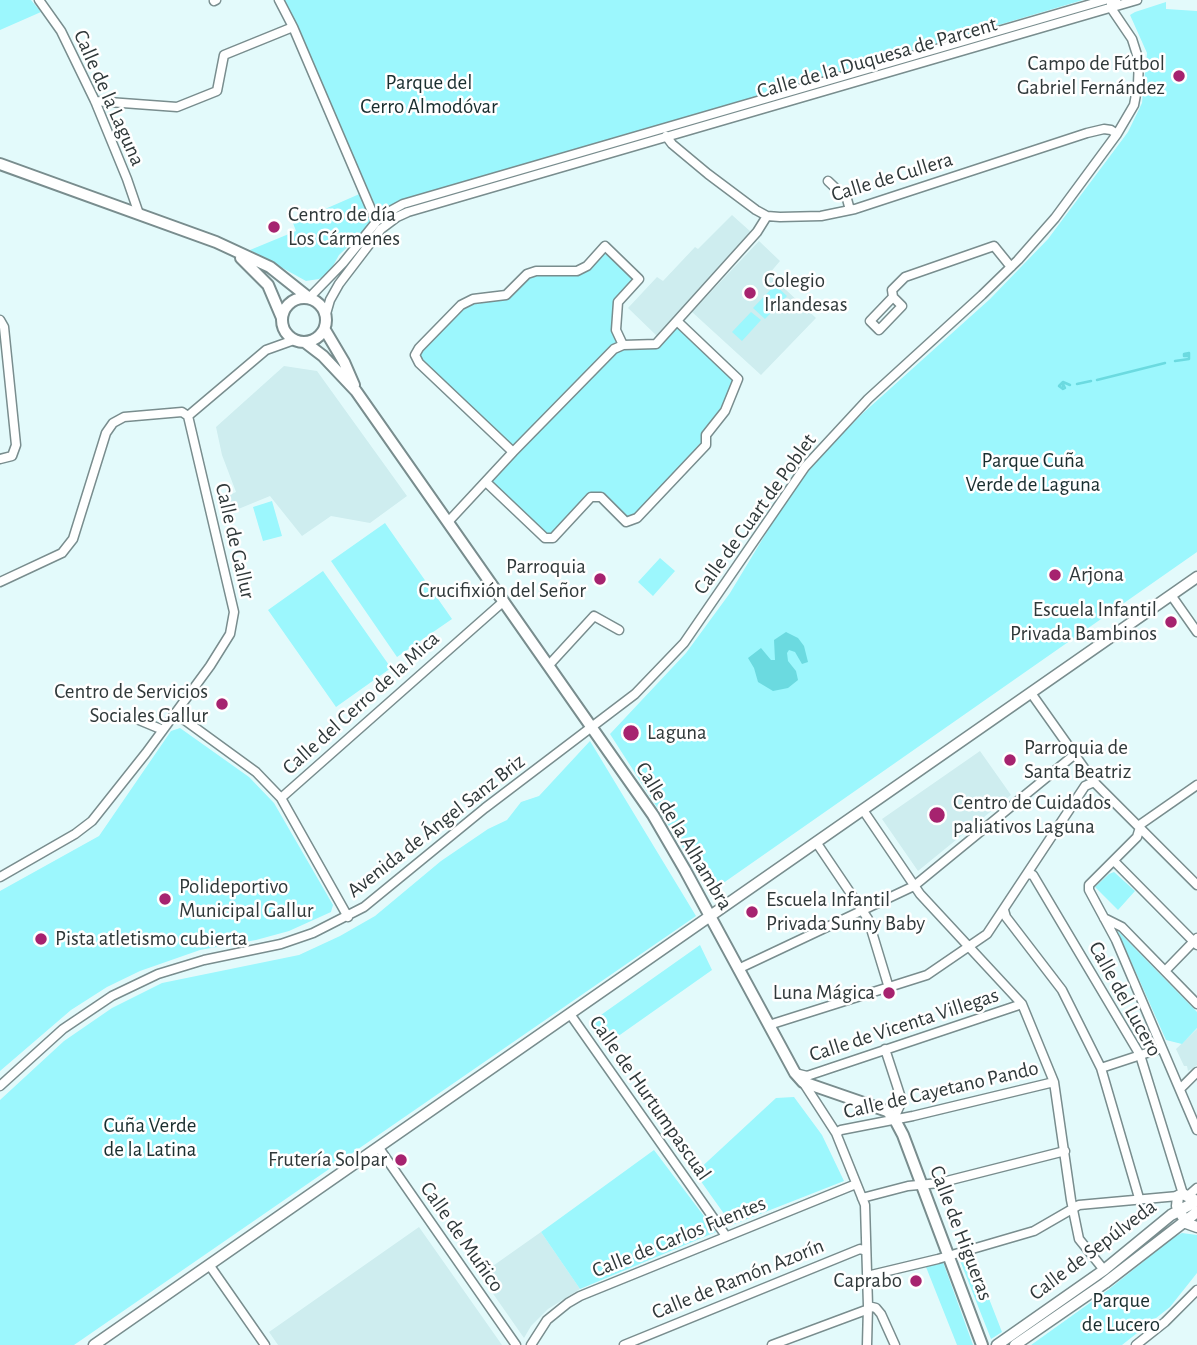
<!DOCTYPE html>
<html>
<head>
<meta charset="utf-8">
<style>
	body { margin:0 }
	canvas { display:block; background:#e3fafb }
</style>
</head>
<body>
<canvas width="1197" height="1345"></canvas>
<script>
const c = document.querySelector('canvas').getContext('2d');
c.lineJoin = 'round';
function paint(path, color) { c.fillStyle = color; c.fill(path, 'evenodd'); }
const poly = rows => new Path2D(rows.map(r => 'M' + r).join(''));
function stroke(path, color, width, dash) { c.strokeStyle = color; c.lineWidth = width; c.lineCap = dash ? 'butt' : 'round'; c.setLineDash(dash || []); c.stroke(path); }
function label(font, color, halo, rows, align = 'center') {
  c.font = font + ' "Alegreya Sans",sans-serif'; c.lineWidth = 5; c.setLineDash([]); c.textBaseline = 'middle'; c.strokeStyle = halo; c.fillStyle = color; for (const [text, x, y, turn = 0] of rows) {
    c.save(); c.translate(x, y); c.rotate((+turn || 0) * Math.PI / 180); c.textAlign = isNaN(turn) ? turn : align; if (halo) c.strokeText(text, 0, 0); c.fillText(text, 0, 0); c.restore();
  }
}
const built = poly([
	[732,215,751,232,657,336,628,308,657,277,663,281,695,247,698,249],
	[759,241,780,261,769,274,816,318,761,375,692,312],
	[284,366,317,371,407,496,370,523,331,516,302,536,270,496,231,512,227,496,236,492,222,455,216,427],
	[980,751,1011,795,918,871,882,819],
	[1197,1029,1197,1065,1188,1071,1187,1066,1184,1066,1176,1049],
	[419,1227,502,1345,278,1345,269,1332],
	[541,1232,580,1289,548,1309,531,1326,524,1338,480,1275]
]);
const green = poly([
	[0,0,31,0,41,12,0,30],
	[283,0,1083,0,377,209],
	[1166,2,1166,9,1197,11,1197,552,719,886,698,871,610,734,686,653,730,593,777,515,809,468,862,414,990,299,1048,239,1128,132,1142,103,1147,53,1130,15,1135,12],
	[364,192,376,220,339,255,329,273,319,279,306,281,250,250,296,231,293,223],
	[605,246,639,279,618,302,616,330,623,345,656,344,677,321,738,379,725,411,706,435,706,445,630,522,601,497,591,497,553,538,545,538,486,482,512,452,419,363,419,348,461,305,506,295,527,274,577,270],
	[775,285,787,296,765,319,753,308],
	[751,312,761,320,742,341,732,332],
	[272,501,282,536,263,541,253,507],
	[385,523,452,619,397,657,331,561],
	[660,558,675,571,653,596,638,582],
	[323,571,391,668,336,707,268,610],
	[180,728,249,777,274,803,333,905,331,912,289,931,256,940,200,950,140,971,107,987,71,1010,0,1071,0,891,99,836,171,731],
	[590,741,696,916,74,1345,0,1345,0,1100,64,1041,112,1008,162,983,299,955,340,936,375,916,441,861,488,829,507,820,521,802,539,796],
	[1114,872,1135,891,1118,910,1095,887,1109,874],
	[1117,930,1197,1012,1197,1028,1182,1044,1166,1040],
	[700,945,712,970,607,1044,591,1022],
	[794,1097,822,1135,844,1181,732,1225,695,1173,776,1098],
	[654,1150,716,1232,580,1289,541,1232],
	[1182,1233,1197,1235,1197,1273,1170,1307,1122,1345,1031,1345,1108,1290,1174,1237],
	[972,1255,1002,1332,991,1339,959,1258],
	[943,1262,973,1345,957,1345,926,1267]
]);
const water = poly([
	[786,632,798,638,804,646,808,662,802,664,795,652,789,650,787,653,788,661,796,671,798,680,788,688,773,691,758,682,754,668,748,658,761,648,771,660,775,660,774,640]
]);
const stream = poly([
	[1175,361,1189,359,1189,353,1184,354,1184,356,1187,356],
	[1097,380,1165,363],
	[1077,384,1091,381],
	[1063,386,1063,384,1065,388,1063,389,1059,386,1063,382,1070,385]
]);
const minor = poly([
	[39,0,61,31,95,101,127,179,139,214],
	[279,0,293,27,376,221],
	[214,1,216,0],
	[95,101,177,107,217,91,224,55,293,27],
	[666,136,672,144,708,174,756,210,767,216,780,217,821,216,855,209,1087,133,1104,129,1111,130,1117,134],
	[828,181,847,199,850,210],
	[893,297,902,306,879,330,870,321,893,297,892,290,905,277,994,246,1011,267],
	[309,298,343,263,381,216,403,204,1105,0],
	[326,314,330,300,339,284,381,229,397,217,408,212,1137,0],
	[0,320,4,327,16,445,12,456,0,459],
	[513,452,614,349,623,345,656,344,757,232,767,216],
	[486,482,545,538,553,538,591,497,601,497,626,522,637,518,706,445,706,435,725,411,738,379,677,321],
	[448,522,513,452,419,363,415,355,419,348,461,305,473,299,506,295,527,274,536,271,577,271,587,266,605,246,639,279,618,302,616,330,623,345],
	[0,582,62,553,73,539,106,433,113,423,124,417,182,412,188,416],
	[1171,595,1197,632],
	[549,665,594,616,619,630],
	[1031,693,1094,782,1197,885],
	[175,713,256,772,281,798,504,601],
	[139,720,163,730],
	[1197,785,1141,824,1137,837,1089,885,1089,890,1116,940,1197,1130],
	[281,798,348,917],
	[863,810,920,894,1022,1004,1054,1082,1071,1200,1079,1239,1104,1270],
	[816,842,868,919,889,988],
	[1114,861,1197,945],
	[1028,874,1033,875,1140,1055,1183,1194],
	[0,877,75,834,92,821,146,753,210,666,230,634,234,612,188,416,266,350,294,340],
	[1004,910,1006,917,1062,990,1101,1068,1139,1198],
	[1104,918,1122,927,1197,1004],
	[738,969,914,886,1074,755],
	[1165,971,1197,938],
	[570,1014,726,1236],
	[769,1025,927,975,987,934,1085,786,1094,782],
	[885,1049,902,1101,894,1118],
	[1101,1068,1162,1048],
	[795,1073,807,1076,825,1070,1022,1004],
	[803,1082,836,1133,865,1205,868,1306,867,1345],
	[0,1086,63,1029,112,996,158,974,204,960,281,944,313,933,364,907,485,808,635,694,684,643,805,467,868,399,982,295,1018,260,1055,218,1117,134,1134,105,1138,84,1139,61,1132,39,1111,8,1111,2,1116,0],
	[1180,1089,1197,1072],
	[836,1133,841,1130,913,1116,1054,1082],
	[379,1148,516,1345],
	[1189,1195,1197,1188],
	[862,1198,908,1186,939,1183,1065,1151],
	[210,1266,265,1345],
	[867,1276,938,1259,1034,1231,1079,1205,1178,1196],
	[868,1306,876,1308,881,1314,895,1345],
	[531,1345,547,1320,568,1303,580,1296,856,1184],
	[624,1345,860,1249,866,1251],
	[772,1345,866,1310],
	[1136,1345,1165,1322,1197,1290]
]);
const tertiary = poly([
	[1197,1201,1183,1194,1178,1196,1177,1206,1186,1223,1197,1227],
	[94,1345,1197,577],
	[997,1345,1104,1270,1171,1215,1197,1201],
	[1015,1345,1105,1283,1197,1212]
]);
const secondary = poly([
	[0,164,216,242,270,267,309,298],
	[241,258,268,285,282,318],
	'282 320a22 22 0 1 1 44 0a22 22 0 1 1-44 0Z',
	[325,330,344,362,354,385],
	[306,343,323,356,356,391,653,815,685,870,795,1073,803,1082,887,1111,894,1118,903,1135,982,1345]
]);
const markers = [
	[1179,76,7,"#a6236f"],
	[274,227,7,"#a6236f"],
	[750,293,7,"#a6236f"],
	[1055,575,7,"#a6236f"],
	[600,579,7,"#a6236f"],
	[1171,622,7,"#a6236f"],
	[222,704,7,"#a6236f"],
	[631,733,9,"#a6236f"],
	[1010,760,7,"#a6236f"],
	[937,815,9,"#a6236f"],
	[165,899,7,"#a6236f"],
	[752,912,7,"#a6236f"],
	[41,939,7,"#a6236f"],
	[889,993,7,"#a6236f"],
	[401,1160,7,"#a6236f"],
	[916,1281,7,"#a6236f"]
];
const streetNames = [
	["Calle de la Duquesa de Parcent",877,58,-16],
	["Calle de la Laguna",109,98,66],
	["Calle de Cullera",892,177,-17],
	["Calle de Cuart de Poblet",755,514,-54],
	["Calle de Gallur",235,541,77],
	["Calle del Cerro de la Mica",361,703,-42],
	["Avenida de Ángel Sanz Briz",436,826,-38],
	["Calle de la Alhambra",684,836,59],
	["Calle del Lucero",1125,999,61],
	["Calle de Vicenta Villegas",904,1025,-18],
	["Calle de Cayetano Pando",941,1090,-13],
	["Calle de Hurtumpascual",650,1098,55],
	["Calle de Higueras",961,1233,69],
	["Calle de Muñico",462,1237,55],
	["Calle de Carlos Fuentes",679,1237,-22],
	["Calle de Sepúlveda",1093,1250,-37],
	["Calle de Ramón Azorín",738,1279,-22]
];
const poiNames = [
	["Campo de Fútbol",1165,64,"right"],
	["Gabriel Fernández",1165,88,"right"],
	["Centro de día",288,215],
	["Los Cármenes",288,239],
	["Colegio",764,281],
	["Irlandesas",764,305],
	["Parroquia",586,567,"right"],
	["Crucifixión del Señor",586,591,"right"],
	["Arjona",1069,575],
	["Escuela Infantil",1157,610,"right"],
	["Privada Bambinos",1157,634,"right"],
	["Centro de Servicios",208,692,"right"],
	["Sociales Gallur",208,716,"right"],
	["Laguna",647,733],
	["Parroquia de",1024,748],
	["Santa Beatriz",1024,772],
	["Centro de Cuidados",953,803],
	["paliativos Laguna",953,827],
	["Polideportivo",179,887],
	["Municipal Gallur",179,911],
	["Escuela Infantil",766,900],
	["Privada Sunny Baby",766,924],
	["Pista atletismo cubierta",55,939],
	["Luna Mágica",875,993,"right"],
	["Frutería Solpar",387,1160,"right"],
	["Caprabo",902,1281,"right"]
];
const parkNames = [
	["Parque del",429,83],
	["Cerro Almodóvar",429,107],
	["Parque Cuña",1033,461],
	["Verde de Laguna",1033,485],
	["Cuña Verde",150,1126],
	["de la Latina",150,1150],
	["Parque",1121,1301],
	["de Lucero",1121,1325]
];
paint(built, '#ceedef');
paint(green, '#9cf7fd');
paint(water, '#6bdae0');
stroke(stream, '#6bdae0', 2.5);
stroke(minor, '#798d8e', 11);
stroke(tertiary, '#798d8e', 13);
stroke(secondary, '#798d8e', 14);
stroke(minor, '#fff', 8);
stroke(tertiary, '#fff', 10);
stroke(secondary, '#fff', 10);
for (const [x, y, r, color] of markers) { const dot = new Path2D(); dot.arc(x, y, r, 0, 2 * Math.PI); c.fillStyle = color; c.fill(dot); stroke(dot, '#fff', 2.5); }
label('21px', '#30393a', '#fff', streetNames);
label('21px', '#30393a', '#fff', poiNames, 'left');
label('21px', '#192e2f', '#fff', parkNames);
</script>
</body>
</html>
